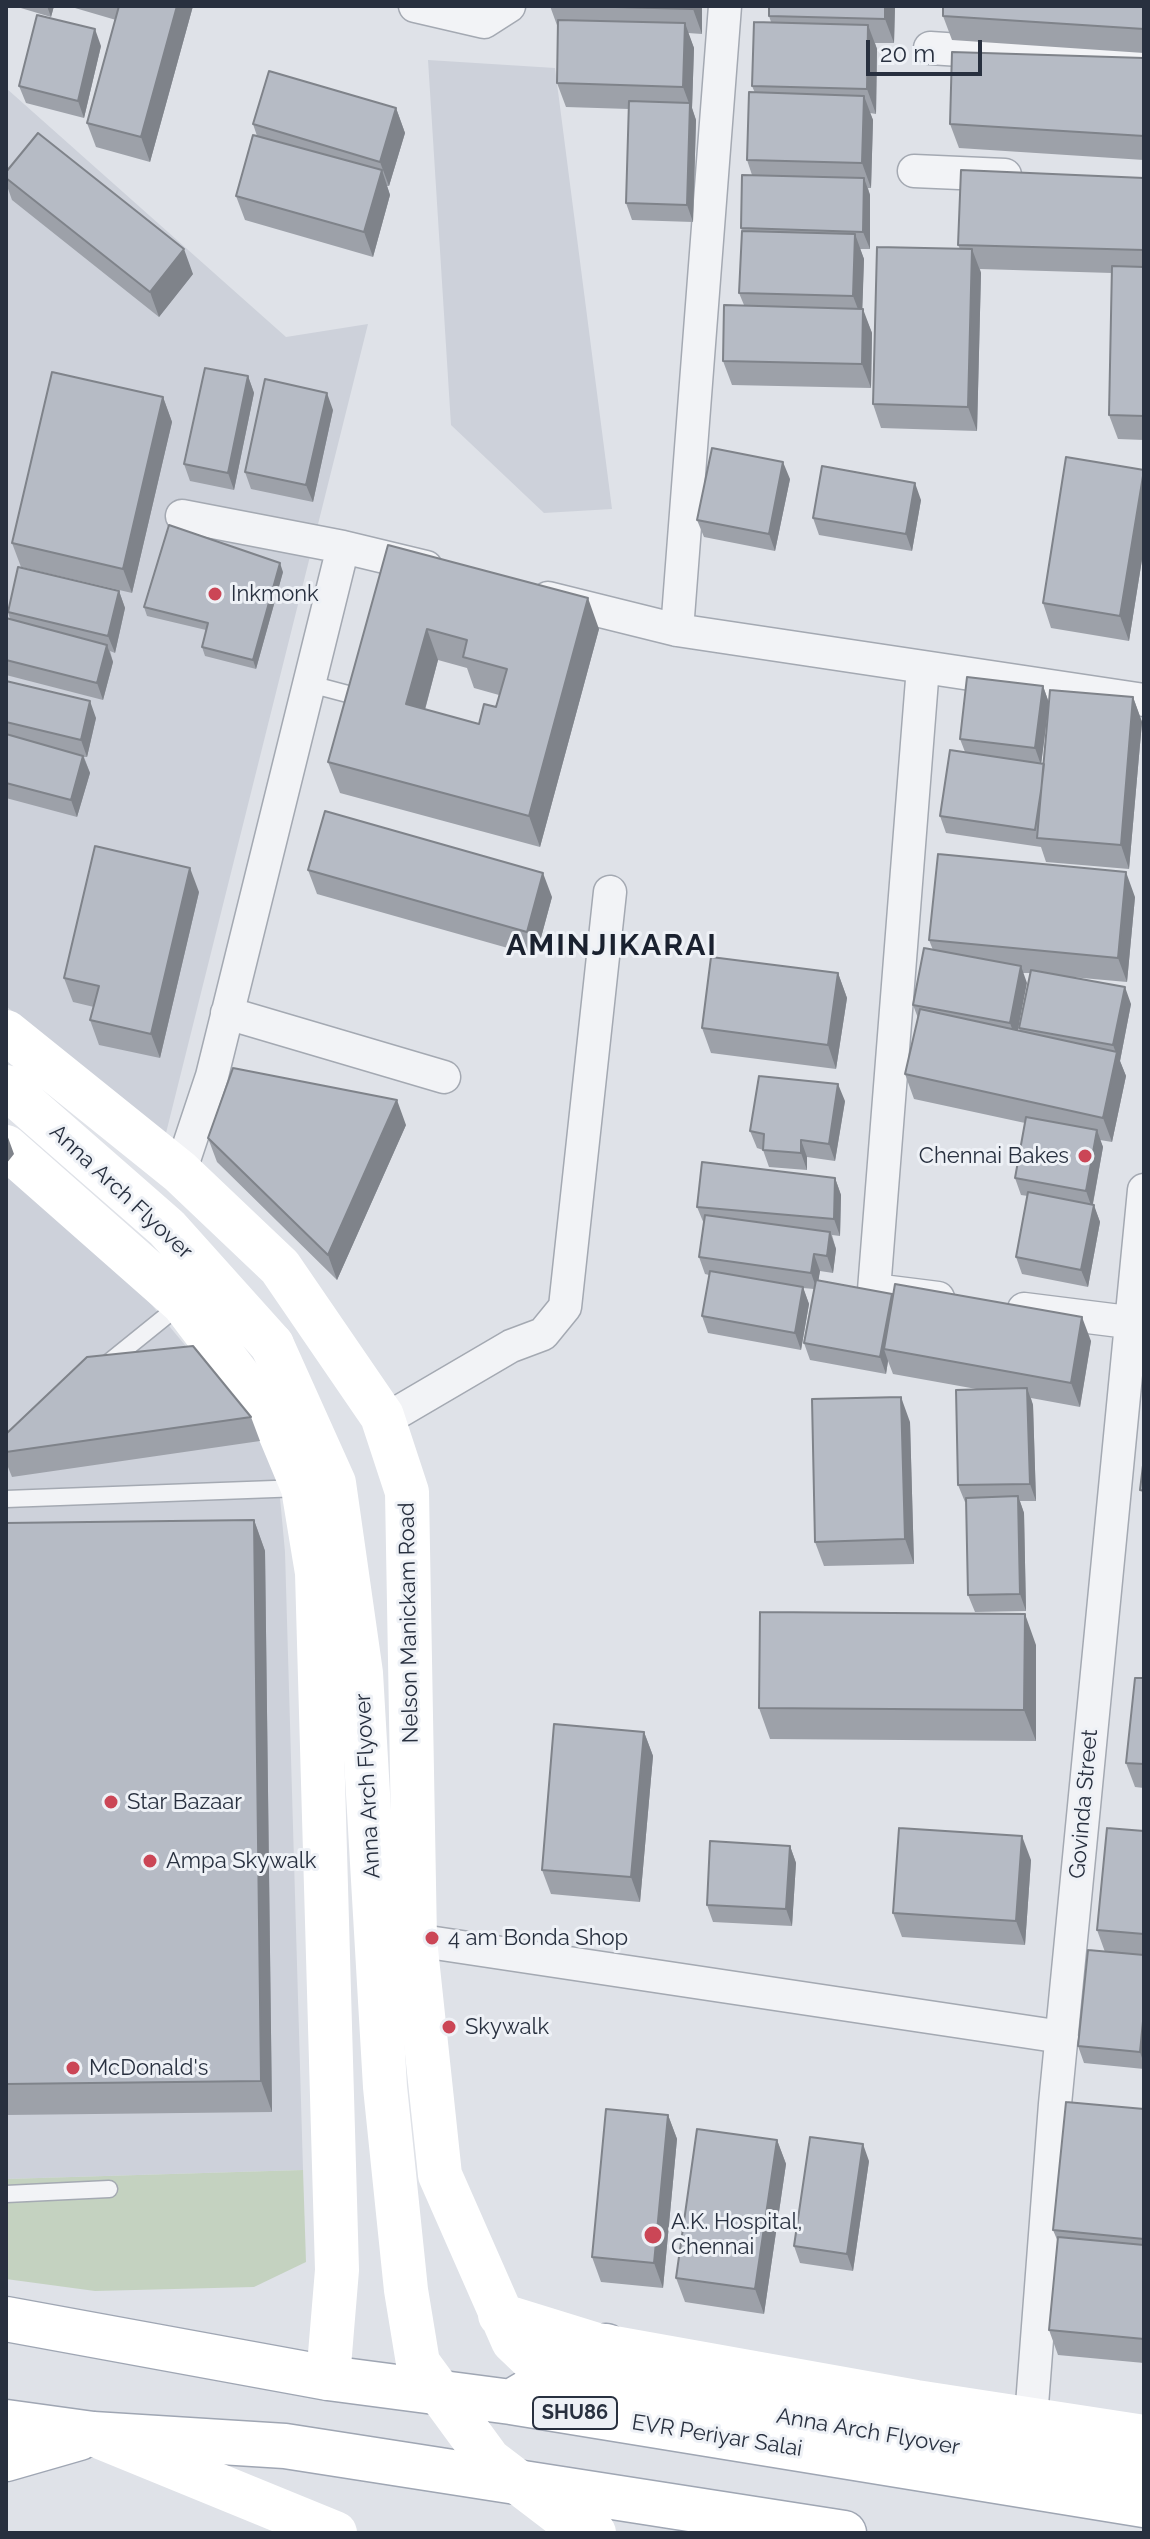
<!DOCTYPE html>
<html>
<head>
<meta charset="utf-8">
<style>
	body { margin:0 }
	#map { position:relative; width:1150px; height:2539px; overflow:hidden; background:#dfe2e8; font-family:Raleway,sans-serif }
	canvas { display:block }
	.frame { position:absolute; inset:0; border:8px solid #28303f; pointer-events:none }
	.scale { position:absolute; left:866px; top:40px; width:116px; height:36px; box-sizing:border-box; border:4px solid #28303f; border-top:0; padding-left:10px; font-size:24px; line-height:28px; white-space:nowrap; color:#28303f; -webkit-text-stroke:6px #eef1f6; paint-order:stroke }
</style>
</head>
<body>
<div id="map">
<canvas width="1150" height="2539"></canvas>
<div class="frame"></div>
<div class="scale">20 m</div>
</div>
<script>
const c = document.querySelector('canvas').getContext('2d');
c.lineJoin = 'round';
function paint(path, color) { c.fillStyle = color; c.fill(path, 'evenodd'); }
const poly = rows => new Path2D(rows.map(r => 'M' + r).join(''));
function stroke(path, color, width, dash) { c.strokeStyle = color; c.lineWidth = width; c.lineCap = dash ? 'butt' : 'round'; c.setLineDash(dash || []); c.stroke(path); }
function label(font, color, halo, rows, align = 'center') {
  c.font = font + ' Raleway,sans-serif'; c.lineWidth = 6; c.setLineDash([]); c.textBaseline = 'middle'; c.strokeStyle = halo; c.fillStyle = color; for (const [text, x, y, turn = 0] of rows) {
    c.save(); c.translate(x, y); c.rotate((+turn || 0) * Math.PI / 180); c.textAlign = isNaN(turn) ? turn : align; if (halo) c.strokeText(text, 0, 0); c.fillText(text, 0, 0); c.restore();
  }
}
const built = poly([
	[428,60,555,68,612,509,544,513,451,425],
	[6,88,286,337,368,324,165,1137,6,1006],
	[6,1175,141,1292,276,1455,285,1552,303,2170,6,2179]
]);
const green = poly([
	[303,2170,306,2262,254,2287,95,2291,6,2279,6,2179]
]);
const service = poly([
	[310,684,359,697],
	[103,1367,181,1304],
	[6,1499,301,1488],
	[6,2194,109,2189]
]);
const minor = poly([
	[415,6,484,22,509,6],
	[930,48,1144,62],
	[914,171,1005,175],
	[182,516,343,547,426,567],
	[548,598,677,630,1144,700],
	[677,630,725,6],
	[923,667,874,1290,938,1298],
	[227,1013,444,1077],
	[180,1172,212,1076,343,547],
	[1024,1309,1144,1324],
	[383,1421,511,1346,543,1334,565,1307,610,892],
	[415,1940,1062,2037],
	[1031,2418,1055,2104,1144,1190]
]);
const secondary = poly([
	[6,1032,180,1172,280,1267,382,1416,407,1492,415,1940,440,2175,513,2341,535,2362,560,2374,593,2384,1144,2480],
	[6,1087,167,1228,272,1345],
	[6,1147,183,1303,278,1428,303,1488,317,1573,337,2270,328,2378],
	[500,2315,597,2345,916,2402,1144,2437],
	[100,2437,335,2533]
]);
const primary = poly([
	[6,2319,328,2378,511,2402,1144,2505],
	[511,2402,606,2346],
	[6,2422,93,2434,285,2446,844,2533],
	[6,2459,79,2438]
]);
const secondaryBridge = poly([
	[272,1345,334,1483,361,1673,385,2087,406,2290,418,2363,489,2460,578,2528,594,2533]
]);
const wall = poly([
	[14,6,54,6,51,17],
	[74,6,193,6,150,162,96,147,87,123,116,20,75,8],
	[550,6,702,6,702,34,688,33,694,48,692,108,696,120,693,222,632,220,626,203,629,109,566,107,557,83,558,28],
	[769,6,895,6,894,43,875,43,877,49,876,114,870,113,873,120,871,188,868,188,870,195,870,249,860,249,864,259,862,309,872,333,871,388,732,385,723,361,744,305,739,293,742,231,741,228,752,175,747,160,755,93,752,86,771,22,769,16],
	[1144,6,1144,53,952,40,943,16],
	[101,46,84,118,26,103,19,86],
	[1144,58,1144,160,959,148,950,124],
	[396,108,405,133,389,186,387,186,390,195,373,257,245,220,236,196,257,136,253,124],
	[6,172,193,274,159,317,12,200,6,183],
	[1144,178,1144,440,1118,439,1109,415,1112,273,980,269,981,273,977,431,881,428,873,404,960,249,958,245],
	[248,376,254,393,234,490,190,481,184,464],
	[163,397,172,422,132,593,21,567,12,543],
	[333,410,313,502,251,489,245,472],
	[1144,471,1144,547,1129,641,1051,628,1043,603],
	[790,479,775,551,704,537,697,520],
	[921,500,912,551,819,535,813,518],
	[388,545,599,629,540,847,340,793,328,762],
	[438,660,467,668,474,688,499,695,496,707,479,724,425,710],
	[283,572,256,669,205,656,202,647,206,630,147,616,144,607],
	[119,591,125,608,115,653,110,651,113,662,103,700,6,675,6,618,10,619,8,612],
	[6,681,96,718,87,757,84,757,90,773,77,817,6,798],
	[1043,686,1049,703,1041,764,1044,764,1133,697,1142,722,1129,869,1046,862,1041,847,946,833,940,816,965,752,960,739],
	[308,870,552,897,536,956,317,894],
	[199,892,160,1058,99,1045,90,1020,94,1007,73,1002,64,978],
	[1135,897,1127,982,1071,977,1131,1004,1120,1061,1126,1076,1112,1142,1100,1140,1103,1147,1093,1204,1100,1222,1088,1287,1022,1274,1016,1257,1028,1196,1021,1195,1015,1178,1025,1123,914,1099,905,1074,918,1018,913,1005,933,950,929,940],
	[1023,973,1030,973,1019,1028,1020,1031,1018,1030],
	[838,973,847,998,836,1069,711,1053,702,1028],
	[845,1101,835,1161,807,1157,807,1170,769,1167,763,1150,757,1148,750,1131],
	[406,1125,337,1280,217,1162,208,1138],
	[835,1178,841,1195,840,1236,832,1235,836,1249,833,1273,820,1271,818,1280,892,1294,893,1297,1091,1341,1080,1407,1031,1398,1033,1405,1036,1501,1020,1501,1024,1513,1026,1611,975,1612,968,1595,966,1502,965,1502,958,1485,982,1390,893,1374,888,1361,886,1374,810,1360,804,1343,814,1289,803,1288,809,1304,801,1350,708,1333,702,1316,709,1275,705,1274,699,1257,704,1224,697,1207],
	[251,1417,260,1441,12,1477,6,1462,6,1434],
	[910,1422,914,1564,824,1566,815,1542],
	[254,1520,265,1551,272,2112,6,2115,6,1523],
	[1036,1645,1036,1741,770,1739,759,1708],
	[1144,1678,1144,1788,1135,1787,1126,1763],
	[644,1732,653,1756,640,1902,551,1894,542,1870],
	[1144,1831,1144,2069,1084,2063,1078,2046,1105,1952,1097,1930],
	[790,1846,796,1863,792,1926,713,1922,707,1905],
	[1031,1860,1025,1945,902,1937,893,1913],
	[1144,2109,1144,2363,1058,2355,1049,2330,1058,2242,1053,2230],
	[668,2115,677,2139,663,2288,601,2282,592,2257],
	[777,2140,786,2164,764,2314,685,2302,676,2278],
	[869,2161,853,2271,800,2263,794,2246]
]);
const shadedWall = poly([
	[47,6,54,6,51,17],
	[177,6,193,6,150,162,141,137],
	[693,6,702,6,702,34,693,9],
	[885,6,895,6,894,43,885,19],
	[685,23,694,48,692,108,696,120,693,222,687,205,690,106,683,87],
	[868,25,877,49,876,114,867,89],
	[95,29,101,46,84,118,78,101],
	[864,96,873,120,871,188,862,163],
	[396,108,405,133,389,186,380,162],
	[382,170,390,195,373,257,364,232],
	[864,178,870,195,870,249,863,232],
	[855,234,864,259,862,320,853,296],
	[184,249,193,274,159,317,150,292],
	[972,249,981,273,977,431,968,407],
	[863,309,872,333,871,388,862,364],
	[248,376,254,393,234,490,228,473],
	[327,393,333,410,313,502,306,485],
	[163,397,172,422,132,593,123,569],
	[783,462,790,479,775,551,769,534],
	[1144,470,1144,547,1129,641,1120,616],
	[915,483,921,500,912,551,906,534],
	[280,563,283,572,256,669,253,660],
	[119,591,125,608,115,653,108,636],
	[588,598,599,629,540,847,529,816],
	[427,629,438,660,418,735,406,704],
	[107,645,113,662,103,700,97,683],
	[1043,686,1049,703,1041,765,1035,748],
	[1133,697,1142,722,1129,869,1121,845],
	[90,701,96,718,87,757,81,740],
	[83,756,90,773,77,817,71,800],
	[190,868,199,892,160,1058,151,1034],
	[1126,872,1135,897,1127,982,1118,958],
	[543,873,552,897,536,956,527,932],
	[1021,966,1027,983,1016,1040,1010,1023],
	[838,973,847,998,836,1069,828,1045],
	[1125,987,1131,1004,1120,1061,1126,1076,1112,1142,1103,1118,1116,1053,1113,1045],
	[838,1084,845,1101,835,1161,829,1144],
	[397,1100,406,1125,337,1280,328,1255],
	[1097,1130,1103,1147,1092,1208,1086,1191],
	[6,1132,14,1154,6,1164],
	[801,1140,807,1157,807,1170,801,1153],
	[835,1178,841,1195,840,1236,834,1219],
	[1094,1205,1100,1222,1088,1287,1081,1270],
	[830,1232,836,1249,833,1273,827,1256],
	[814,1254,820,1271,817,1290,811,1273],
	[803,1287,809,1304,801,1350,795,1333],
	[892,1294,898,1311,884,1349,888,1361,886,1374,880,1357],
	[1082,1317,1091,1341,1080,1407,1071,1383],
	[1027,1388,1033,1405,1036,1501,1030,1484],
	[901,1397,910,1422,914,1564,905,1539],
	[1018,1496,1024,1513,1026,1611,1020,1594],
	[254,1520,265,1551,272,2112,261,2081],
	[1025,1614,1036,1645,1036,1741,1024,1710],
	[644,1732,653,1756,640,1902,631,1877],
	[1022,1836,1031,1860,1025,1945,1016,1921],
	[790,1846,796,1863,792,1926,786,1909],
	[1144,2011,1144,2064,1140,2052],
	[668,2115,677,2139,663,2288,654,2263],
	[777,2140,786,2164,764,2314,755,2289],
	[863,2144,869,2161,853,2271,847,2254]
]);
const building = poly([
	[119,6,177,6,141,137,87,123,119,6],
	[577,6,693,6,693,9,577,6],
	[769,6,885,6,885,19,769,16,769,6],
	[943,6,1144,6,1144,29,943,16,943,6],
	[37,15,95,29,78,101,19,86,37,15],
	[558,20,685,23,683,87,557,83,558,20],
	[754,22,868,25,867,89,752,86,754,22],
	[952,52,1144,58,1144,136,950,124,952,52],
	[269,71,396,108,380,162,253,124,269,71],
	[749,92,864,96,862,163,747,160,749,92],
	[629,101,690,103,687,205,626,203,629,101],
	[38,133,184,249,150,292,6,178,6,172,38,133],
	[253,135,382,170,364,232,236,196,253,135],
	[961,170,1144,178,1144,250,958,245,961,170],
	[742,175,864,178,863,232,741,228,742,175],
	[742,231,855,234,853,296,739,293,742,231],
	[877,247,972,249,968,407,873,404,877,247],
	[1112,266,1144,267,1144,416,1109,415,1112,266],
	[724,305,863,309,862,364,723,361,724,305],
	[205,368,248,376,228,473,184,464,205,368],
	[52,372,163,397,123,569,12,543,52,372],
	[265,379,327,393,306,485,245,472,265,379],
	[712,448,783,462,769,534,697,520,712,448],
	[1066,457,1144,470,1120,616,1043,603,1066,457],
	[822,466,915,483,906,534,813,518,822,466],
	[169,525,280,563,253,660,202,647,208,623,144,607,169,525],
	[388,545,588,598,529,816,328,762,388,545],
	[427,629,467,640,463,657,507,669,496,707,484,704,479,724,406,704,427,629],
	[18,567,119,591,108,636,8,612,18,567],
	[6,618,107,645,97,683,6,660,6,618],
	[967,677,1043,686,1035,748,960,739,967,677],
	[6,681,90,701,81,740,6,722,6,681],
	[1050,690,1133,697,1121,845,1037,838,1050,690],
	[6,734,83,756,71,800,6,783,6,734],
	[950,750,1044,764,1041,791,1035,830,940,816,950,750],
	[325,811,543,873,527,932,308,870,325,811],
	[95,846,190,868,151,1034,90,1020,99,986,64,978,95,846],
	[938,854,1126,872,1118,958,929,940,938,854],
	[924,948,1021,966,1010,1023,913,1005,924,948],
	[711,957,838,973,828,1045,702,1028,711,957],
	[1031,970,1125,987,1113,1045,1019,1028,1031,970],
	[920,1009,1117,1052,1103,1118,905,1074,920,1009],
	[233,1068,397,1100,328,1255,208,1138,233,1068],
	[759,1076,838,1084,829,1144,801,1140,801,1153,763,1150,764,1134,750,1131,759,1076],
	[1026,1117,1097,1130,1086,1191,1015,1178,1026,1117],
	[702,1162,835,1178,834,1219,697,1207,702,1162],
	[1028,1192,1094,1205,1081,1270,1016,1257,1028,1192],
	[705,1215,830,1232,827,1256,814,1254,811,1273,699,1257,705,1215],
	[710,1271,803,1287,795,1333,702,1316,710,1271],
	[816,1280,892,1294,880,1357,804,1343,816,1280],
	[895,1284,1082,1317,1071,1383,884,1349,895,1284],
	[193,1346,251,1417,6,1452,6,1434,87,1357,193,1346],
	[1027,1388,1030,1484,958,1485,956,1390,1027,1388],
	[901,1397,905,1539,815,1542,812,1399,901,1397],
	[1144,1457,1144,1491,1140,1490,1144,1457],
	[1018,1496,1020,1594,968,1595,966,1498,1018,1496],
	[254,1520,261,2081,6,2084,6,1523,254,1520],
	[760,1612,1025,1614,1024,1710,759,1708,760,1612],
	[1135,1678,1144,1678,1144,1764,1126,1763,1135,1678],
	[554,1724,644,1732,631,1877,542,1870,554,1724],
	[899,1828,1022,1836,1016,1921,893,1913,899,1828],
	[1107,1828,1144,1831,1144,1934,1097,1930,1107,1828],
	[710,1841,790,1846,786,1909,707,1905,710,1841],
	[1088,1950,1144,1955,1144,2011,1140,2052,1078,2046,1088,1950],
	[1066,2102,1144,2109,1144,2239,1053,2230,1066,2102],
	[606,2109,668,2115,654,2263,592,2257,606,2109],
	[697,2129,777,2140,755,2289,676,2278,697,2129],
	[810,2137,863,2144,847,2254,794,2246,810,2137],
	[1058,2237,1144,2245,1144,2339,1049,2330,1058,2237]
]);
const markers = [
	[215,594,8,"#cb4656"],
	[1085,1156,8,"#cb4656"],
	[111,1802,8,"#cb4656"],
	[150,1861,8,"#cb4656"],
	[432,1938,8,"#cb4656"],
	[449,2027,8,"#cb4656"],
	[73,2068,8,"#cb4656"],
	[653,2235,10,"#cb4656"]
];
const shields = [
	[575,2413,84]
];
const shieldNames = [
	["SHU86",575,2413]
];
const poiNames = [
	["Inkmonk",231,594],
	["Chennai Bakes",1069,1156,"right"],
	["Star Bazaar",127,1802],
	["Ampa Skywalk",166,1861],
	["4 am Bonda Shop",448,1938],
	["Skywalk",465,2027],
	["McDonald's",89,2068],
	["A.K. Hospital,",671,2222],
	["Chennai",671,2247]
];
const streetNames = [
	["Anna Arch Flyover",121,1192,43],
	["Nelson Manickam Road",409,1623,-91],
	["Anna Arch Flyover",368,1786,-93],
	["Govinda Street",1084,1804,-85],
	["Anna Arch Flyover",868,2432,10],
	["EVR Periyar Salai",717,2436,9]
];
const districtNames = [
	["AMINJIKARAI",612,946]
];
paint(built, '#cdd1da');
paint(green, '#c4d2c0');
stroke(service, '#a4a9b2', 19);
stroke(minor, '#a4a9b2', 35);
stroke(primary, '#9fa6b3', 47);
stroke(service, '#f2f3f6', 16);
stroke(minor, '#f2f3f6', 32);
stroke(secondary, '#fff', 44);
stroke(primary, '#fff', 44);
stroke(secondaryBridge, '#fff', 44);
paint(wall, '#9da1a9');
paint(shadedWall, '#7f838a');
paint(building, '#b6bbc5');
stroke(building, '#7f838a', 2);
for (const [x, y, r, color] of markers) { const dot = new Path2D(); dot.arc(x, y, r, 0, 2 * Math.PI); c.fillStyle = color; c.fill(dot); stroke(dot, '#eef1f6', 3); }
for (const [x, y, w] of shields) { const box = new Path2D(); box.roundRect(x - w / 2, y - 16, w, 32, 6); c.fillStyle = '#eef1f6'; c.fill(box); stroke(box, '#28303f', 2); }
label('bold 20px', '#28303f', null, shieldNames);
label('22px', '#28303f', '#eef1f6', poiNames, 'left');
label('22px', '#28303f', '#eef1f6', streetNames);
c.letterSpacing = '2px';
label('bold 30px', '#1a212f', '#eef1f6', districtNames);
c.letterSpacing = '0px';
</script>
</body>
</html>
